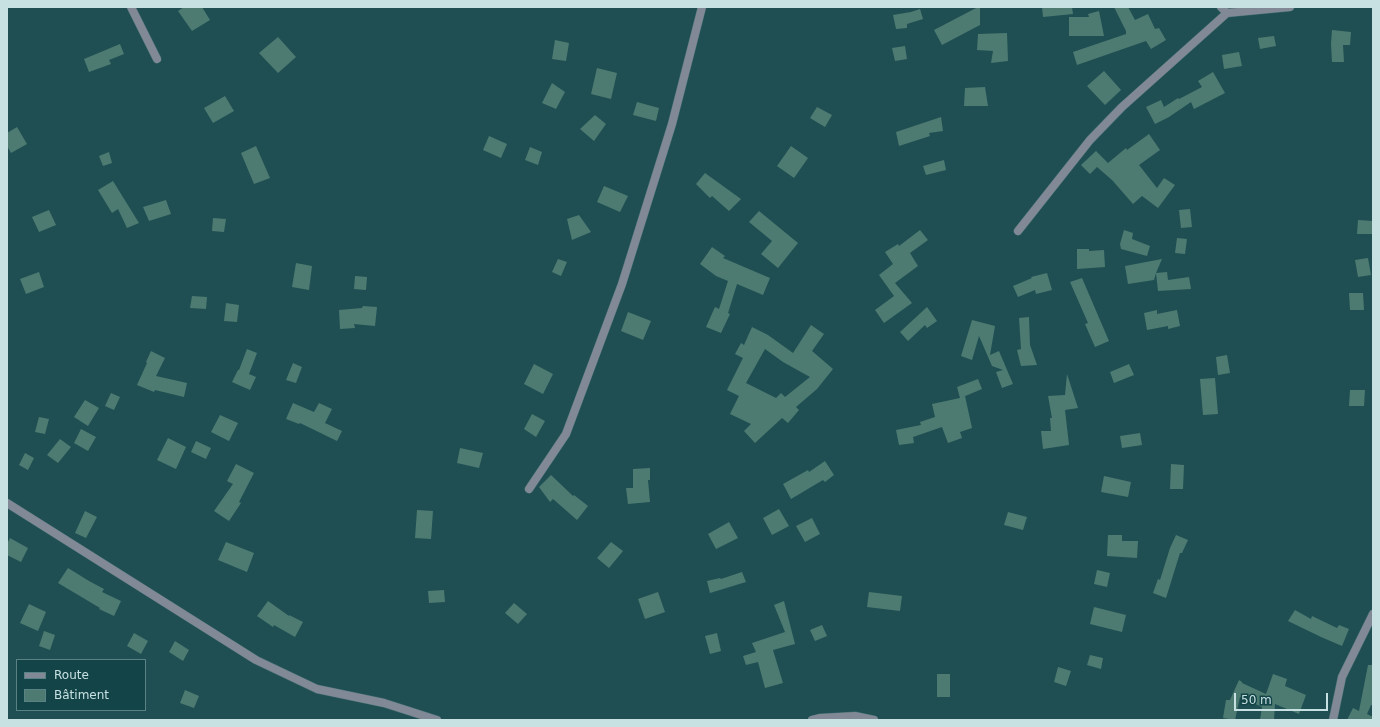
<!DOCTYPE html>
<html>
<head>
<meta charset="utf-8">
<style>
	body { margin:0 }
	#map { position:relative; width:1380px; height:727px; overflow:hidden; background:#1f4f52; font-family:"DejaVu Sans",sans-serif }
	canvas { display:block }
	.frame { position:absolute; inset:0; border:8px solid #c7e0e1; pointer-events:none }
	.legend { position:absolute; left:16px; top:659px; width:130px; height:52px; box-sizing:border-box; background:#124448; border:1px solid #5a8285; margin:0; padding:5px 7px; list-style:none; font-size:12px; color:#c7e0e1 }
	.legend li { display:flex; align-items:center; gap:8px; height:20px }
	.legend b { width:20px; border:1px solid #5a8285 }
	.scale { position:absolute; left:1234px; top:693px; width:94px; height:18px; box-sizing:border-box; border:2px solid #c7e0e1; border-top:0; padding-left:5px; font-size:12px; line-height:14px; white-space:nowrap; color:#c7e0e1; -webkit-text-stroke:3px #124448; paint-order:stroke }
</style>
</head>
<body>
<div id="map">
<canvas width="1380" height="727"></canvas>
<div class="frame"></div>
<ul class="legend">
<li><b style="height:5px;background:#818997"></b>Route</li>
<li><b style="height:11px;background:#4d7b72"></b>Bâtiment</li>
</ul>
<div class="scale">50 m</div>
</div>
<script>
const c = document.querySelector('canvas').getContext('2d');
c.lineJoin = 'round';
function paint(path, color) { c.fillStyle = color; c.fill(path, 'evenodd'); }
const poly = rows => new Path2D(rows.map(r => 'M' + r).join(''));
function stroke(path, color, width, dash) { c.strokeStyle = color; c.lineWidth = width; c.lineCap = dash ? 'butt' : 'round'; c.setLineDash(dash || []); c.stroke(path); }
const building = poly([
	[184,7,202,7,210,20,192,31,178,11],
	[978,7,980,7,980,25,942,45,934,30],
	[1042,7,1072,7,1073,14,1043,17],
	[1114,7,1128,7,1135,20,1148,14,1155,29,1159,28,1166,40,1151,49,1146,41,1077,65,1073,52,1126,34,1126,31],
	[920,9,923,19,907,24,907,28,896,29,893,15,911,12],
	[1099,11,1104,36,1069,36,1069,17,1089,17,1088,14],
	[1332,30,1351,32,1350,45,1343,45,1344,62,1332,62,1331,44],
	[1007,33,1008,61,991,63,993,51,977,50,978,34],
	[1274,36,1276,46,1260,49,1258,38],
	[278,37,296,57,278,73,259,53],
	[555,40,569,43,566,61,552,59],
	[120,44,124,54,109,60,111,64,89,72,84,59],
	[905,46,907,59,895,61,892,48],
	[1239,52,1242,66,1224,69,1222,55],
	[597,68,617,73,611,99,591,94],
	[1104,71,1121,90,1105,105,1087,86],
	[1213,72,1225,93,1194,109,1191,102,1169,117,1155,124,1146,107,1161,100,1164,107,1178,98,1179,99,1202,87,1198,81],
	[552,83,565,92,556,109,542,103],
	[985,87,988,106,964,106,965,88],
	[225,96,234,111,213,123,204,108],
	[637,102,659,108,656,121,633,115],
	[817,107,832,115,825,127,810,118],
	[595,115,606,124,594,141,580,129],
	[941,117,943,131,929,133,930,136,899,146,896,132],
	[17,127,27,144,11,153,7,146,7,133],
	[1149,134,1160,150,1139,165,1157,188,1164,178,1175,185,1158,208,1142,196,1133,204,1112,180,1097,167,1090,174,1081,165,1096,151,1108,163,1126,148,1127,150],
	[489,136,507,144,501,158,483,150],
	[256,146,270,178,254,184,241,153],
	[791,146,808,158,794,178,777,166],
	[530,147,542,152,538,165,525,160],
	[109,152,112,163,103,166,99,156],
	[944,160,946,170,926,175,923,166],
	[705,173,741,199,729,211,712,196,710,198,696,184],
	[113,181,139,223,127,228,118,209,112,213,98,190],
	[604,186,628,196,620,212,597,202],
	[166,200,171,214,149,221,143,207],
	[1190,209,1192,227,1181,228,1179,210],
	[49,210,56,225,39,232,32,217],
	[759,211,798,243,778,268,761,254,772,241,749,222],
	[579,215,591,232,572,240,567,219],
	[213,218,226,219,224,232,212,231],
	[1358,220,1373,221,1373,234,1357,234],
	[920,230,928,240,910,253,918,266,895,283,912,303,884,323,875,310,894,296,879,275,893,264,885,252,898,244,899,246],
	[1124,230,1133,233,1132,239,1150,246,1147,256,1121,249,1120,244],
	[1177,238,1187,239,1185,254,1175,253],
	[712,247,725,256,723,258,770,278,763,295,737,284,728,313,730,314,721,333,706,327,715,307,719,309,728,281,716,276,700,264],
	[1077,249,1089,249,1089,251,1104,250,1105,267,1077,269],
	[1368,258,1371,275,1358,277,1355,260],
	[558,259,567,262,561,276,552,272],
	[1162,259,1156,273,1167,272,1168,280,1189,277,1191,289,1158,291,1156,273,1154,280,1128,284,1125,266],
	[296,263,312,266,309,290,292,287],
	[39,272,44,287,26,294,20,279],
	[1047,273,1052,290,1036,294,1035,290,1018,297,1013,286,1032,278,1031,277],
	[355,276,367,277,366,290,354,289],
	[1082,278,1109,341,1095,347,1085,324,1088,323,1070,282],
	[1349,293,1363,293,1364,310,1350,310],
	[192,296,207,297,206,309,190,308],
	[226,303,239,305,237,322,224,321],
	[363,306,377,307,375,326,354,324,355,328,340,329,339,310,362,308],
	[927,307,937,321,927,328,925,325,908,341,900,332],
	[1157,310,1157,314,1177,310,1180,326,1168,329,1168,326,1147,330,1144,313],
	[628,312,651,321,643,340,621,331],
	[1029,317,1030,345,1037,365,1021,366,1017,350,1021,349,1019,318],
	[972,320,995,326,990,355,999,351,1013,384,1002,388,996,372,1003,370,992,366,979,336,972,360,961,356],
	[811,325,824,334,812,351,833,369,817,389,796,407,799,410,788,423,782,418,755,443,744,431,751,424,730,414,739,396,727,390,743,358,735,354,741,343,744,345,752,327,768,335,793,353],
	[765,349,783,362,810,377,785,397,781,393,776,398,746,383],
	[247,349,257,353,249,374,256,377,250,390,232,382,238,370,239,370],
	[151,351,165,358,156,376,187,383,184,397,155,390,154,392,137,385,147,363,146,362],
	[1227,355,1230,373,1218,375,1216,357],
	[293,363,302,367,296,383,286,380],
	[534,364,553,374,543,394,524,384],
	[1129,364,1134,375,1114,383,1110,372],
	[1067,374,1078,408,1065,410,1069,445,1043,449,1041,431,1051,431,1050,418,1052,418,1048,396,1065,395],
	[1215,378,1218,414,1203,415,1200,379],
	[978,379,982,389,963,397,965,396,972,428,960,432,962,438,948,443,942,427,913,437,914,443,899,445,896,430,921,425,920,422,935,417,932,404,960,398,957,387],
	[1350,390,1365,390,1364,406,1349,406],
	[111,393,120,397,114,410,105,406],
	[85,400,99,408,88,426,74,417],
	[293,403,314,412,319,403,332,409,325,423,342,431,337,441,300,423,299,424,286,419],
	[532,414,545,421,536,437,524,429],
	[220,415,238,423,229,441,211,432],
	[39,417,49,419,45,434,35,432],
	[81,429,96,437,88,451,74,443],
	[1140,433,1142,445,1122,448,1120,436],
	[168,438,186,447,176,469,157,460],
	[60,439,71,447,58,463,47,455],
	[196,441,211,448,206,459,191,452],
	[460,448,483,453,479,468,457,463],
	[25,453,34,458,28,470,19,465],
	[825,461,834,475,825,482,823,480,791,499,783,484,808,470,809,472],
	[236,464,254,473,239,502,241,503,229,521,214,511,233,484,227,481],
	[1171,464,1184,465,1183,489,1170,489],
	[650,468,650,480,648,480,650,502,628,504,626,488,633,488,633,469],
	[551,475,573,496,574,495,588,506,577,520,553,499,550,502,539,487],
	[1104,476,1131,482,1128,497,1101,492],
	[779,509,789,526,772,535,763,518],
	[417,510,433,511,431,539,415,538],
	[85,511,97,517,86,538,75,533],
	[1008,512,1027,517,1023,530,1004,525],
	[812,518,820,534,805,542,796,526],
	[729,522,738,538,716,549,708,534],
	[1108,535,1122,535,1122,541,1138,541,1137,558,1107,556],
	[1176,535,1188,540,1182,553,1180,553,1166,598,1153,593,1158,579,1160,580,1170,548],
	[10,538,28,548,21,562,7,555,7,544],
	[226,542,254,553,247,572,218,560],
	[611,542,623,551,609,568,597,558],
	[68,568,89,581,104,589,102,592,121,601,114,616,99,609,100,608,58,583],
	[1097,570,1110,573,1107,587,1094,584],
	[742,572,746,582,710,593,707,581,720,578,721,579],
	[444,590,445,602,429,603,428,591],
	[658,592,665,612,645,619,638,599],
	[869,592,902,596,900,611,867,607],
	[268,601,289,616,289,615,303,622,295,637,274,625,273,627,257,616],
	[784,601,795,644,773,650,783,683,765,688,758,662,746,665,743,656,756,652,752,643,785,632,774,605],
	[514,603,527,614,518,624,505,613],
	[29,604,46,612,38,631,20,623],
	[1094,607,1126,615,1122,632,1090,624],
	[1295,610,1311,619,1312,616,1337,628,1339,625,1349,629,1342,646,1321,637,1288,621],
	[822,625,827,636,815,641,810,630],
	[44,631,55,635,50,650,39,646],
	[134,633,148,641,141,654,127,646],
	[717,633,721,651,710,654,705,636],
	[175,641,189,650,183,661,169,652],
	[1090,655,1103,658,1101,669,1087,665],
	[1368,665,1373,665,1373,705,1371,705,1367,714,1373,717,1373,720,1347,720,1353,708,1359,711],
	[1058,667,1071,671,1066,686,1054,682],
	[937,674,950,674,950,697,937,697],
	[1273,674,1287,679,1285,686,1306,695,1299,714,1275,704,1274,720,1260,720,1262,707,1240,697,1235,720,1223,718,1226,700,1230,700,1239,680,1242,682,1242,683,1266,694],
	[185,690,199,696,194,708,180,703]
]);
const minor = poly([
	[131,7,157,59],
	[1221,7,1227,13,1290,7],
	[1018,231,1090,140,1122,107,1227,13],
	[529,489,566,434,622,284,672,124,702,7],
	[1333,720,1342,677,1373,614]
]);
const tertiary = poly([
	[7,503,256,660,317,689,384,703,437,720],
	[812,720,820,718,855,716,874,720]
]);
paint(building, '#4d7b72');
stroke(minor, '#416c6f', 9);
stroke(tertiary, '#416c6f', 9);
stroke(minor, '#818997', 8);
stroke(tertiary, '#818997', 8);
</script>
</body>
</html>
